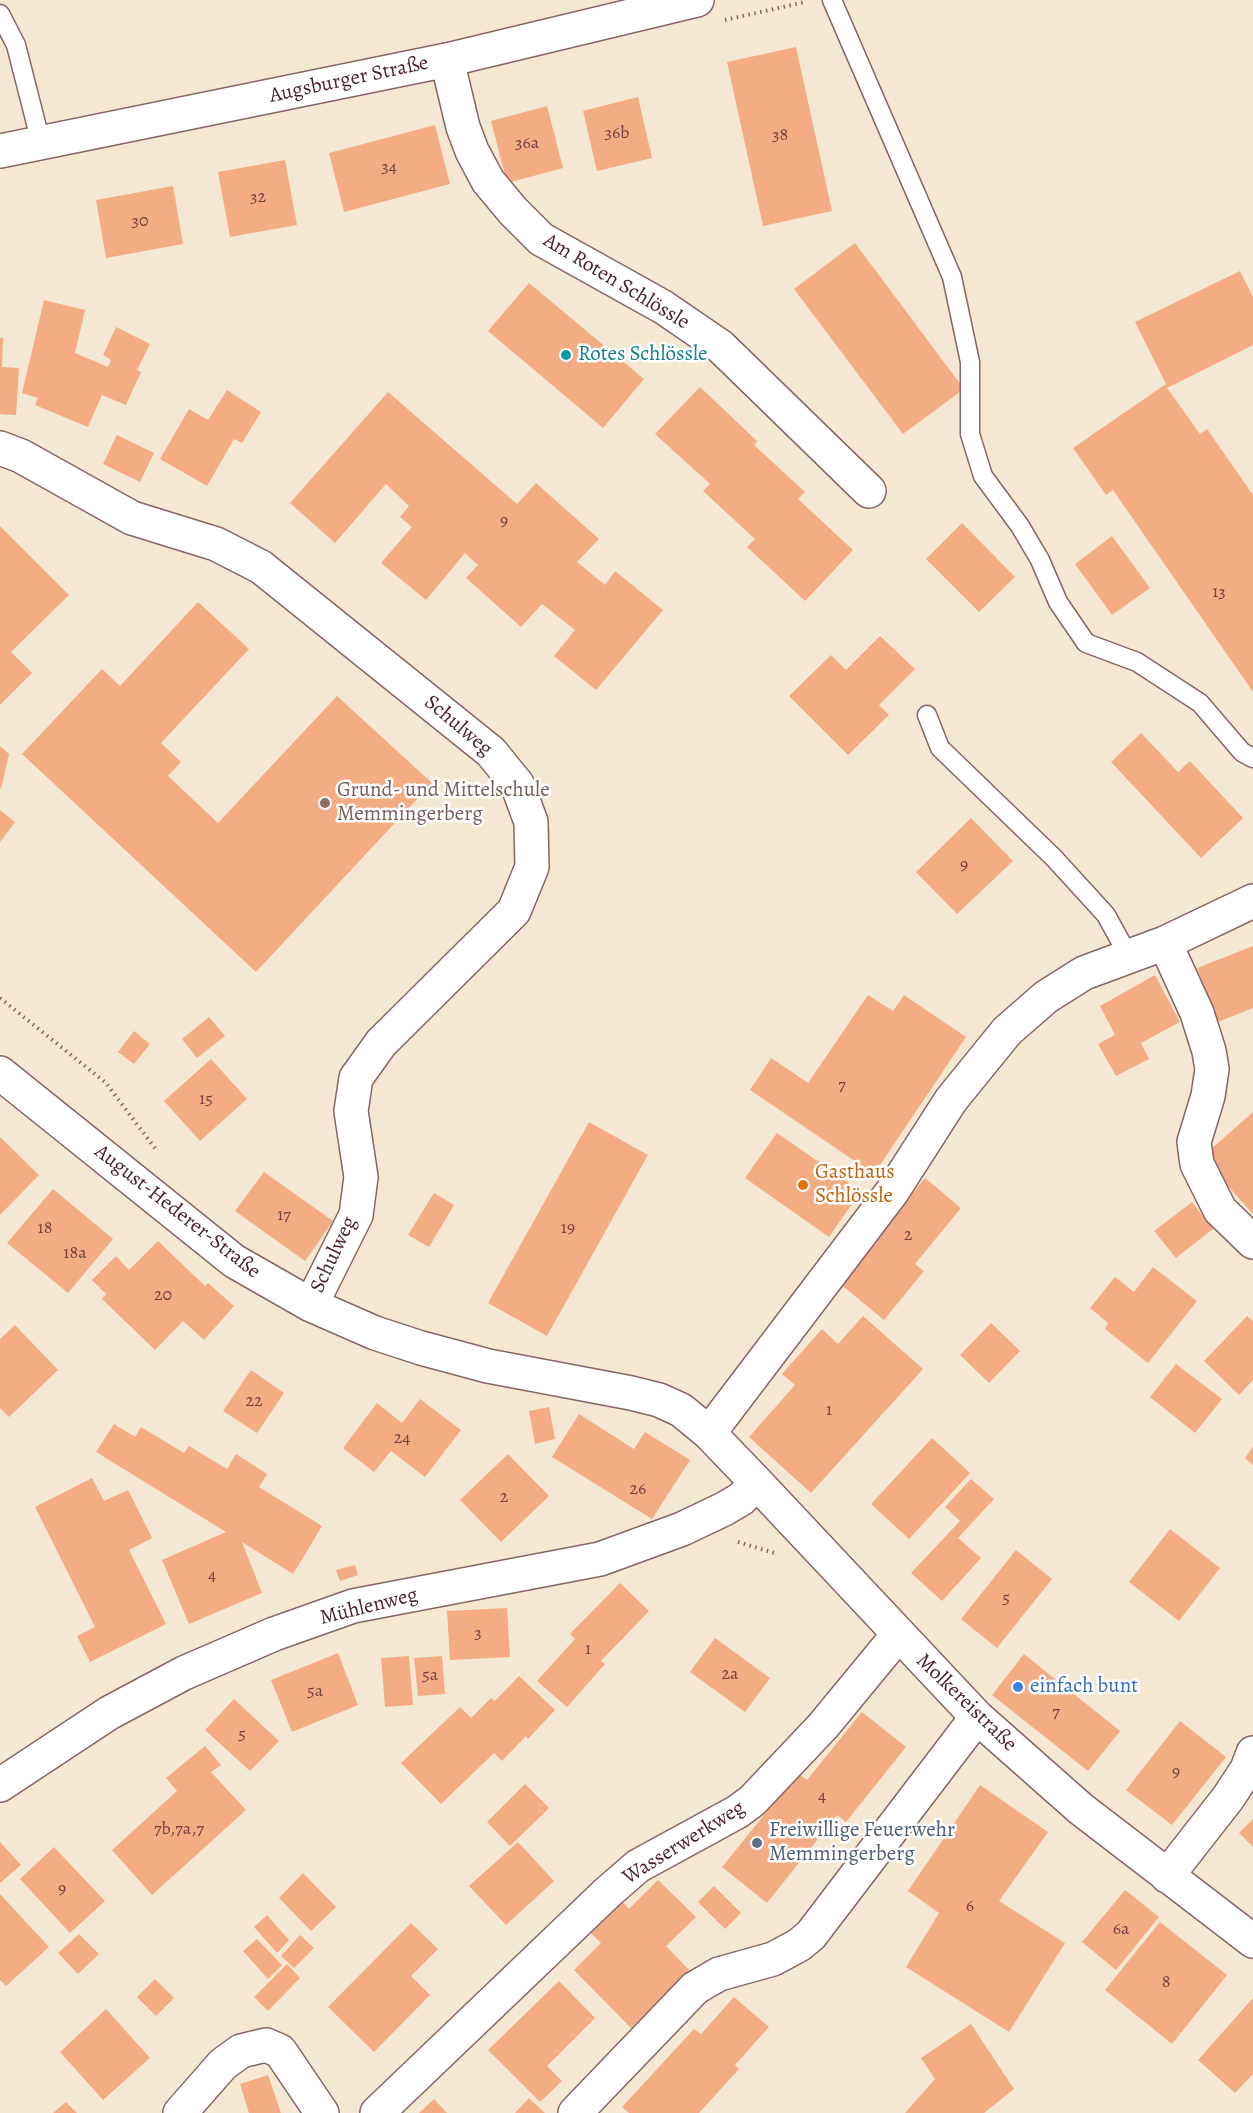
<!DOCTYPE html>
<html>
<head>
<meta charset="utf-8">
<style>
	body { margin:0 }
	canvas { display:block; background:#f5e8d3 }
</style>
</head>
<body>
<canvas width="1253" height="2113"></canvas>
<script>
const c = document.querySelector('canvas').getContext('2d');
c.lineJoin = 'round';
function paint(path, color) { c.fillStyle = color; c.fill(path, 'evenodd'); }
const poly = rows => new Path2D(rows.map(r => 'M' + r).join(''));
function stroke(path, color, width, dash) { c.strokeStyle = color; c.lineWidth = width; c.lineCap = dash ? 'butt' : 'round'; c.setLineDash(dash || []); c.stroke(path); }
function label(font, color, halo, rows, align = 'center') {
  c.font = font + ' Alegreya,serif'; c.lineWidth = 5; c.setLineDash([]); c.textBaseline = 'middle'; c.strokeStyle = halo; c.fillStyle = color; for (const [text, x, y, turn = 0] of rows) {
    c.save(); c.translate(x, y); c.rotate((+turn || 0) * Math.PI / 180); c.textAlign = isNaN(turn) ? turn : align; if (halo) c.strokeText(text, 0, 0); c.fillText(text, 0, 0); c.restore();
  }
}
const building = poly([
	[796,47,832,211,763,226,727,62],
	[638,97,652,158,597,171,583,111],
	[547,106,563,168,507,183,491,121],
	[435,125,450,184,344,212,329,153],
	[285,160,297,225,230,237,218,172],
	[173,186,183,244,106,258,96,200],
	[855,243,964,389,903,434,794,289],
	[1240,271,1253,297,1253,345,1167,388,1200,434,1207,429,1253,495,1253,692,1113,490,1106,495,1073,448,1166,384,1135,322],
	[529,283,644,379,603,428,488,331],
	[44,300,85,310,75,353,108,367,111,360,103,355,116,327,150,344,137,370,141,372,126,405,102,395,88,427,35,405,38,398,22,393],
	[0,338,3,338,2,367,19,368,16,415,0,414],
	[700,387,757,441,754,445,805,492,798,499,853,550,805,601,747,547,755,539,703,491,710,484,655,434],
	[227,390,261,412,242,443,234,439,207,486,160,459,189,409,208,420],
	[388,392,517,504,536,483,599,539,577,562,605,585,615,571,663,610,596,690,554,656,575,630,542,604,521,627,466,578,478,565,465,553,426,600,381,563,412,527,400,517,409,506,386,484,335,543,290,503],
	[117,435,154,453,140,482,103,464],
	[962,523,1015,577,979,612,926,559],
	[0,526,69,595,11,652,32,673,0,705],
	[1112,536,1150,588,1112,615,1075,564],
	[198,602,249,649,161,743,181,762,168,776,218,823,337,696,432,783,256,972,22,754,102,669,120,686],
	[880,636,915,669,879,705,889,715,848,755,789,696,831,655,846,670],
	[1141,733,1178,772,1190,761,1243,818,1201,858,1111,762],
	[0,746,9,754,1,789,0,788],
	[0,810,15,822,0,842],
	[971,818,1013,861,957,914,916,872],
	[1253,946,1253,1008,1218,1022,1197,968],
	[1155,975,1180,1022,1141,1043,1149,1059,1116,1076,1098,1044,1115,1035,1100,1006],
	[868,995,893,1011,904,995,966,1037,874,1174,750,1090,771,1058,808,1083],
	[209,1017,225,1036,197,1058,182,1039],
	[134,1031,150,1044,134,1064,118,1052],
	[211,1059,247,1099,200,1141,164,1101],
	[1253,1112,1253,1214,1202,1157],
	[589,1122,648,1155,547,1336,488,1303],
	[777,1133,861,1191,829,1237,745,1178],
	[0,1137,39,1175,0,1215],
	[264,1172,333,1221,305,1261,235,1211],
	[925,1178,961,1208,915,1264,924,1271,884,1320,839,1283],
	[53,1189,113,1239,68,1293,7,1243],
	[434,1193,454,1205,429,1247,408,1235],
	[1192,1202,1213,1229,1176,1258,1154,1231],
	[158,1241,205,1286,208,1283,234,1306,204,1340,183,1321,155,1350,102,1299,106,1294,92,1280,116,1256,129,1270],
	[1153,1267,1197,1301,1148,1363,1105,1329,1108,1323,1090,1308,1115,1277,1134,1292],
	[863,1316,923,1369,811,1493,749,1437,795,1385,782,1374,822,1329,838,1344],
	[1247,1316,1253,1321,1253,1380,1239,1395,1204,1361],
	[991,1323,1020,1351,989,1383,960,1355],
	[15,1325,58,1370,9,1417,0,1408,0,1339],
	[1176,1364,1222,1399,1195,1433,1150,1397],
	[251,1370,284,1393,257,1433,223,1411],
	[420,1399,461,1430,425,1477,391,1451,374,1472,343,1448,377,1403,402,1423],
	[549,1407,555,1439,535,1444,529,1411],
	[579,1414,634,1449,645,1432,690,1460,652,1519,552,1457],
	[114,1424,135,1437,141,1427,184,1453,189,1446,227,1469,236,1454,267,1474,259,1487,322,1526,293,1574,242,1542,262,1593,189,1624,162,1560,226,1532,96,1452],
	[932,1438,970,1473,909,1539,871,1504],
	[1253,1447,1253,1465,1245,1458],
	[508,1454,549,1496,501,1542,460,1500],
	[92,1478,104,1501,128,1490,152,1538,129,1550,166,1624,90,1662,77,1636,95,1627,35,1507],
	[971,1479,994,1499,958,1538,981,1558,942,1601,911,1573,960,1521,945,1507],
	[1170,1529,1220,1568,1179,1621,1129,1582],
	[1016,1550,1052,1579,997,1648,961,1619],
	[355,1565,358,1575,340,1581,336,1570],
	[620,1583,649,1611,601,1661,605,1664,567,1707,537,1681,575,1639,570,1634],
	[507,1608,510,1657,450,1660,447,1611],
	[715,1638,770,1678,745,1712,690,1672],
	[338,1653,358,1705,292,1732,271,1680],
	[1024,1654,1120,1731,1088,1771,992,1695],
	[409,1656,413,1705,385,1707,381,1658],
	[442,1656,445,1694,418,1696,414,1658],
	[519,1676,555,1710,528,1739,526,1736,502,1761,494,1753,441,1804,401,1763,460,1707,471,1718,491,1698,495,1701],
	[234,1699,279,1741,250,1771,205,1730],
	[862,1712,906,1747,846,1822,837,1815,767,1903,722,1867,798,1773,807,1780],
	[1180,1721,1226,1757,1172,1825,1126,1790],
	[205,1746,221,1765,211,1772,246,1810,152,1895,112,1850,177,1791,166,1778],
	[525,1784,549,1808,510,1846,487,1822],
	[980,1785,1048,1832,999,1901,1065,1943,1009,2032,906,1967,939,1913,908,1891],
	[1253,1819,1253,1847,1239,1833],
	[0,1842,21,1865,0,1883],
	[518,1842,554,1881,506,1925,469,1886],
	[54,1847,105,1901,70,1933,20,1879],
	[303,1873,336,1907,311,1931,279,1898],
	[658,1880,696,1917,666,1946,690,1971,631,2028,574,1970,601,1943,590,1932,622,1901,629,1909],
	[714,1886,741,1913,725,1929,698,1902],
	[1125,1890,1159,1917,1116,1970,1082,1942],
	[0,1894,49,1947,6,1986,0,1980],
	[267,1915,289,1940,277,1953,254,1927],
	[1160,1922,1227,1975,1172,2044,1105,1990],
	[411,1923,438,1949,411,1976,430,1995,374,2052,328,2007],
	[79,1934,99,1954,78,1974,58,1953],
	[300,1935,314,1948,294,1968,281,1956],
	[257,1939,282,1965,268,1979,243,1951],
	[287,1964,300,1978,268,2011,254,1997],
	[155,1979,174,1998,156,2016,137,1997],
	[559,1981,595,2018,547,2066,562,2081,540,2102,488,2050],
	[734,1997,769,2027,735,2065,739,2069,699,2113,629,2113,622,2107,694,2029,701,2034],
	[1253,1998,1253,2074,1235,2093,1198,2060],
	[106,2009,150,2058,103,2100,60,2052],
	[971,2024,1014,2089,984,2113,905,2113,935,2079,921,2058],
	[268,2075,281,2113,249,2113,240,2084],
	[529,2098,545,2113,515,2113],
	[434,2099,447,2113,419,2113],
	[66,2102,77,2113,53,2113]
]);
const path = poly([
	[725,20,805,2],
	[0,998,106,1083,157,1151],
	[738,1542,774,1553]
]);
const lane = poly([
	[832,0,952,277,970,362,970,434,983,476,1020,526,1040,560,1058,602,1086,643,1137,662,1200,703,1242,752,1253,758],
	[0,14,16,45,41,143],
	[927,715,940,748,1054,858,1106,915,1128,955]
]);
const street = poly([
	[447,60,463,127,472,151,488,181,513,211,541,239,663,307,720,346,869,491],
	[0,448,21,456,132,518,216,544,261,567,491,752,517,784,531,822,532,867,514,911,381,1043,356,1078,351,1111,361,1177,356,1215,311,1305],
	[1165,943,1197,1013,1209,1051,1212,1069,1208,1096,1194,1142,1197,1164,1220,1210,1253,1242],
	[0,1073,234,1261,311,1305,375,1333,421,1348,488,1366,631,1393,659,1400,681,1410,709,1433,757,1483,977,1717,1081,1809,1253,1941],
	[709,1433,892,1192,951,1100,1007,1031,1046,997,1084,973,1165,943,1253,901],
	[0,1785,109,1713,184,1673,274,1634,353,1606,600,1559,682,1529,724,1509,741,1499,757,1483],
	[1167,1876,1228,1798,1247,1769,1253,1753],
	[180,2113,223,2064,241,2051,266,2045,280,2051,322,2113],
	[377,2113,608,1892,638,1866,737,1812,752,1801,823,1726,898,1635],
	[575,2113,695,1988,719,1974,773,1959,799,1945,811,1935,977,1717]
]);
const secondary = poly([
	[0,151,447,60,697,0]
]);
const markers = [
	[566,355,6,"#0f9aa8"],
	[325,803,6,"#8d6e63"],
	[803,1185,6,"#e8710a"],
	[1018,1687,6,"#3f7fe0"],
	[757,1843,6,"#5c6f8a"]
];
const numberNames = [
	["36b",617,134],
	["38",780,136],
	["36a",527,144],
	["34",389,168],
	["32",258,198],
	["30",140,222],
	["9",504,522],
	["13",1219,593],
	["9",964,866],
	["7",842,1086],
	["15",206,1100],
	["17",284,1216],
	["18",45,1229],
	["19",568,1229],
	["2",908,1236],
	["18a",75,1254],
	["20",163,1296],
	["22",254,1402],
	["1",829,1411],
	["24",402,1439],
	["26",638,1490],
	["2",504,1498],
	["4",212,1576],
	["5",1006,1599],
	["3",478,1634],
	["1",588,1650],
	["2a",730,1675],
	["5a",430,1676],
	["5a",315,1692],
	["7",1056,1713],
	["5",242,1735],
	["9",1176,1773],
	["4",822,1797],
	["7b,7a,7",179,1830],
	["9",62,1890],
	["6",970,1907],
	["6a",1121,1930],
	["8",1166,1983]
];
const streetNames = [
	["Augsburger Straße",349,80,-12],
	["Am Roten Schlössle",616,282,31],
	["Schulweg",458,726,40],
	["August-Hederer-Straße",177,1212,38],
	["Schulweg",334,1255,-65],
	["Mühlenweg",369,1607,-14],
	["Molkereistraße",966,1703,44],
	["Wasserwerkweg",684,1843,-32]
];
const cultureNames = [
	["Rotes Schlössle",578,355]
];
const educationNames = [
	["Grund- und Mittelschule",337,791],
	["Memmingerberg",337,815]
];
const foodNames = [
	["Gasthaus",815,1173],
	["Schlössle",815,1197]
];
const shopNames = [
	["einfach bunt",1030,1687]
];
const serviceNames = [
	["Freiwillige Feuerwehr",769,1831],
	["Memmingerberg",769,1855]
];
paint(building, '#f4ac84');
stroke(lane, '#866566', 21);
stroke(street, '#866566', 36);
stroke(secondary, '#866566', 36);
stroke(path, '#866566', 4, [1.5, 4.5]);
stroke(lane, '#fff', 18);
stroke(street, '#fff', 33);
stroke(secondary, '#fff', 33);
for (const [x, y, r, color] of markers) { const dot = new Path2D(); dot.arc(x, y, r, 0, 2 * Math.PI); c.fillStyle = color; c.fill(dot); stroke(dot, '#fff', 2); }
label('18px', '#744241', null, numberNames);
label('21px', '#4a1f2b', '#fff', streetNames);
label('21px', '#0d838f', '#fff', cultureNames, 'left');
label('21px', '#785e54', '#fff', educationNames, 'left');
label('21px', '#c56008', '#fff', foodNames, 'left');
label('21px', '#366cbe', '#fff', shopNames, 'left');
label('21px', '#4e5e75', '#fff', serviceNames, 'left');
</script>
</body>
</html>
